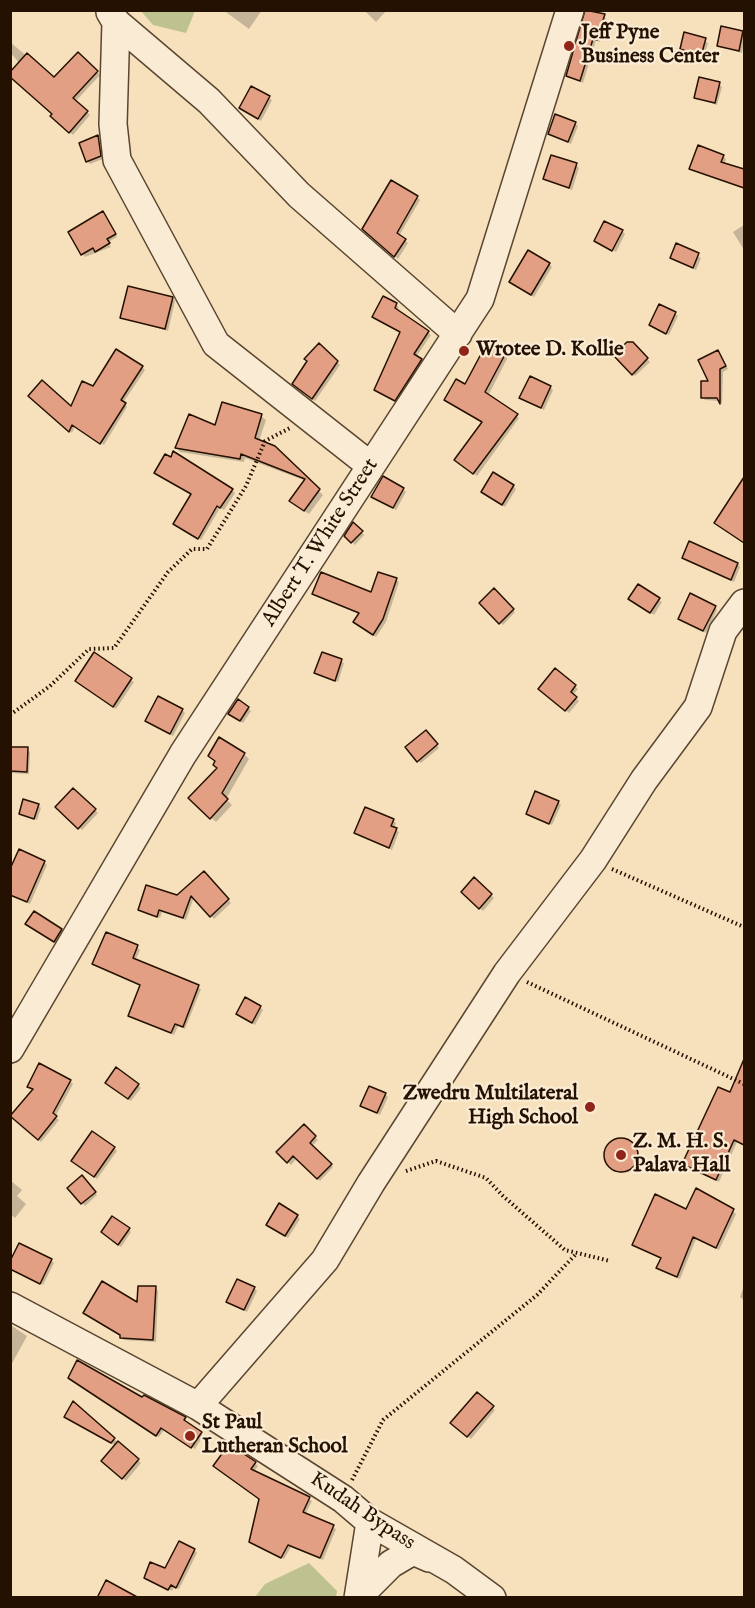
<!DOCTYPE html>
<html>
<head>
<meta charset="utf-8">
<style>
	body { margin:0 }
	#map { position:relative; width:755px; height:1608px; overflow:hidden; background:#f7e1bd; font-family:"IM FELL English",serif }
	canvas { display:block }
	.frame { position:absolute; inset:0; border:12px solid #251101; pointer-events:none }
</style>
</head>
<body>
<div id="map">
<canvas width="755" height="1608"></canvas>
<div class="frame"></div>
</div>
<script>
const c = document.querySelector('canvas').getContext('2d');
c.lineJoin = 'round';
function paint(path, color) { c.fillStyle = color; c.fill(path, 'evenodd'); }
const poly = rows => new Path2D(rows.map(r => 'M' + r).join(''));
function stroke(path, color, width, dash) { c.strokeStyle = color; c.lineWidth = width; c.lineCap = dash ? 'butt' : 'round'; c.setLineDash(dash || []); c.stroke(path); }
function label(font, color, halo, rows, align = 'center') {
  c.font = font + ' "IM FELL English",serif'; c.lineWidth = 4.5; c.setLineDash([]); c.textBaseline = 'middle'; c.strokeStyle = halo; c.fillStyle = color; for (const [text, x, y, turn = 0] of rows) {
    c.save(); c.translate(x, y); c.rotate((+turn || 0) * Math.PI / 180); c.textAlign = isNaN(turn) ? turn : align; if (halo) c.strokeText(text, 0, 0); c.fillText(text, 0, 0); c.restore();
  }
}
const green = poly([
	[141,11,195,11,186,33,153,25],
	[309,1563,337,1591,336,1597,255,1597,265,1584]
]);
const shadow = poly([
	[223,10,262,10,249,29],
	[364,10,387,10,376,22],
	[586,10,607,19,600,42,596,40,583,83,567,76],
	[743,33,744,40,742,53,718,46],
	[686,34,708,43,704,58,681,49],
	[10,42,54,79,78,54,100,75,75,102,90,115,73,135,10,75,20,64,10,52],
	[719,84,722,87,717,105,695,98],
	[252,88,272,100,261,121,241,108],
	[575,123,578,126,571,144,549,134],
	[98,137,103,159,90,164,87,161],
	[723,156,726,159,724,165,744,171,744,189,691,169],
	[576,165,579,168,572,190,545,179],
	[417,197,420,200,399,236,408,243,398,259,364,229],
	[105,216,117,237,108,242,111,247,85,257,70,233],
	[744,225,744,250,733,232],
	[622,231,625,234,616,252,596,241],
	[677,245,701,258,696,270,671,257],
	[549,264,552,267,534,297,514,284],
	[172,298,175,301,168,331,121,317],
	[396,305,399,307,397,311,431,335,416,357,424,363,398,403,376,390,402,333,374,317],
	[675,313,678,316,669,335,650,325],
	[489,341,510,353,488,396,519,418,477,476,459,463,484,422,465,386],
	[632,344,650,362,635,376,615,355],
	[319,345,340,365,315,401,297,387],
	[718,352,728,369,723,372,722,404,720,401,705,400,702,397,711,382],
	[142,367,145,370,123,403,127,407,104,445,75,426,72,433,30,395,72,409,94,387],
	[550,387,553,390,544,410,521,398],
	[261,416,266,420,259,441,274,447,323,495,309,514,296,505,306,481,245,458,244,462,180,452,176,447],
	[513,486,516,489,505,507,486,495],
	[403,489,406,492,396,510,373,497],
	[232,490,235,493,224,510,220,508,201,540,178,526,193,494],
	[736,493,744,498,744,542,719,526],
	[354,524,364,535,355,545,346,536],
	[690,543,738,564,740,567,734,582,687,561,684,558],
	[396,580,399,582,386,622,376,637,358,625,360,614,314,594,372,594],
	[638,586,662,602,654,615,633,601],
	[494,590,515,612,503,625,481,603],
	[715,607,717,610,706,633,680,619],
	[95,654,134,682,116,709,79,684],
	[323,654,344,663,338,682,316,673],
	[555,670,578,689,573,695,579,701,569,713,542,692],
	[248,708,251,711,243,723,233,717],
	[182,710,185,713,173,736,150,723],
	[429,735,439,748,421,763,418,761],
	[10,748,27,749,30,752,29,774,10,773],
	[244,754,249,759,226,799,232,805,216,822,190,798,218,768,216,762,210,756],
	[74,790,98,813,82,830,57,807],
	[558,802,561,805,552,825,528,813],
	[38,805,41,808,37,820,20,813],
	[393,820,396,823,394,829,399,832,392,850,356,833],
	[44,862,47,865,30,904,10,895],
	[204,873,231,903,214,919,194,897,186,920,162,912,160,918,139,910,177,897],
	[474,880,494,898,483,911,463,892],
	[30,927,61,930,64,933,57,944],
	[137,947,140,950,135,961,201,989,185,1029,178,1026,174,1035,133,1018,130,1016,142,986,94,964],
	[260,1007,263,1010,255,1025,237,1014],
	[744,1063,744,1146,737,1142,719,1182,683,1164,731,1094],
	[70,1081,73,1084,55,1117,59,1120,41,1142,15,1120,34,1090,29,1086],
	[138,1085,141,1088,131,1101,110,1086],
	[385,1094,388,1097,380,1115,362,1106],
	[304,1126,318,1140,312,1146,333,1167,320,1181,297,1158,291,1165,278,1152],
	'607 1157a16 16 0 1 1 32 0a16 16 0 1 1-32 0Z',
	[114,1148,117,1151,97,1179,76,1164],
	[10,1180,22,1190,17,1196,26,1204,15,1218,10,1214],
	[85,1180,97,1195,85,1206,69,1188],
	[687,1211,733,1211,736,1214,719,1250,696,1239,680,1279,661,1271,658,1268,662,1259,633,1244],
	[297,1216,300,1219,288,1238,270,1227],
	[129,1230,131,1232,121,1247,105,1235],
	[51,1260,54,1263,43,1285,10,1269],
	[744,1286,744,1300,740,1297],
	[156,1288,158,1291,156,1342,124,1340,121,1337,139,1305],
	[254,1288,257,1291,247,1312,228,1302],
	[12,1326,27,1336,10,1367,10,1329],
	[72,1381,143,1399,185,1419,186,1423,203,1436,195,1449,164,1430,159,1437],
	[477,1394,495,1410,471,1439,452,1423],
	[65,1417,114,1439,141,1463,126,1481,103,1461,116,1446],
	[255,1463,258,1466,254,1472,312,1501,305,1515,336,1529,323,1560,291,1547,284,1559,250,1542,261,1499,218,1469],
	[194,1550,197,1553,179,1589,174,1587,172,1591,149,1580]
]);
const building = poly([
	[585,10,605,14,597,40,593,39,580,81,566,76,585,10],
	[721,26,743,31,739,51,717,46,721,26],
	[684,32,706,38,701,56,680,49,684,32],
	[78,52,98,71,73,98,88,111,69,133,50,116,52,114,10,77,10,72,27,53,54,77,78,52],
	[699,77,720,82,715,103,694,98,699,77],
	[251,86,270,96,258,119,239,108,251,86],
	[555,114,576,122,568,142,548,134,555,114],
	[98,135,101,156,86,162,79,143,98,135],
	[698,145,724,155,721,162,744,169,744,188,689,169,698,145],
	[551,155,577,163,569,188,543,179,551,155],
	[391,180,418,196,397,233,406,239,394,257,362,229,391,180],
	[103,211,116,234,107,239,110,243,95,252,93,248,81,255,68,232,103,211],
	[604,221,623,230,612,251,594,241,604,221],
	[676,243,699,253,693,268,670,258,676,243],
	[528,250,550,263,531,295,509,282,528,250],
	[128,286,173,297,165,329,120,318,128,286],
	[383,296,397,303,395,308,429,331,414,354,422,359,395,401,374,390,400,332,372,317,383,296],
	[659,304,676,312,666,334,649,325,659,304],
	[489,339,508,349,485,392,518,414,473,474,454,460,482,422,444,400,456,379,465,384,489,339],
	[627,342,633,342,648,358,632,375,613,355,627,342],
	[319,343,338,361,312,399,292,384,307,361,304,359,319,343],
	[116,349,143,366,121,400,126,403,100,444,72,425,69,432,28,396,42,380,71,406,82,381,93,386,116,349],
	[718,350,726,366,720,369,720,404,717,398,701,398,701,381,708,381,698,360,718,350],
	[530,376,551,386,541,408,519,398,530,376],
	[222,402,262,414,255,438,275,446,320,489,304,511,289,501,305,479,241,454,240,459,175,448,189,414,215,425,222,402],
	[173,451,233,489,220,508,217,506,198,539,173,524,191,494,154,473,165,454,171,457,173,451],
	[493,472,514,485,502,505,481,492,493,472],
	[383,476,404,488,393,508,371,497,383,476],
	[744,477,744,543,714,523,744,477],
	[353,522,363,531,351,543,344,536,353,522],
	[689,541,738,563,731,580,682,558,689,541],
	[321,572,371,592,378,572,397,578,383,619,373,635,353,622,359,613,312,594,321,572],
	[638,584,660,598,650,613,628,599,638,584],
	[494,588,514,609,499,624,479,603,494,588],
	[690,593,716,606,703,631,678,619,690,593],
	[94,652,132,678,113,707,75,681,94,652],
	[322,652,342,659,335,681,314,673,322,652],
	[555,668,576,685,571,692,577,697,565,711,538,689,555,668],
	[158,696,183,709,170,734,145,721,158,696],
	[238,699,249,707,240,721,228,714,238,699],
	[426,730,438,744,417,762,405,747,426,730],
	[219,737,245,753,222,793,228,799,210,819,188,798,217,768,213,765,215,761,208,756,219,737],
	[10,747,28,747,27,772,10,771,10,747],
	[73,788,96,809,78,829,55,807,73,788],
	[535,791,559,801,549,824,526,814,535,791],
	[23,799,39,804,34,819,19,814,23,799],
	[365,807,394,819,391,826,397,828,389,848,354,833,365,807],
	[19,849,45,861,27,902,10,895,10,869,19,849],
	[204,871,229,899,210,917,191,896,183,918,159,910,157,917,138,910,146,885,177,895,204,871],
	[474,877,492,894,479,909,461,892,474,877],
	[34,911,62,929,54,942,25,924,34,911],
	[106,932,138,945,133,958,199,985,183,1027,175,1024,171,1033,128,1016,140,985,92,964,106,932],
	[245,997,261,1006,252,1023,236,1014,245,997],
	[744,1059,744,1145,734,1140,716,1180,682,1164,718,1087,730,1092,744,1059],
	[39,1063,71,1080,53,1113,57,1116,38,1140,10,1116,33,1089,27,1087,39,1063],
	[116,1067,139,1084,128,1099,105,1083,116,1067],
	[369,1086,386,1093,377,1113,360,1106,369,1086],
	[304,1124,316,1136,310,1143,332,1164,317,1179,293,1156,287,1163,276,1152,304,1124],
	[92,1131,115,1147,94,1177,71,1161,92,1131],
	'604 1155a17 17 0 1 1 34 0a17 17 0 1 1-34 0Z',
	[82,1175,96,1192,81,1204,67,1188,82,1175],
	[696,1188,734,1209,716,1248,693,1237,677,1277,656,1268,661,1258,632,1245,655,1194,686,1209,696,1188],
	[279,1203,298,1215,285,1236,266,1225,279,1203],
	[112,1216,130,1228,118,1245,101,1232,112,1216],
	[19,1243,52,1259,40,1284,10,1269,10,1261,19,1243],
	[237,1279,255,1287,244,1310,226,1302,237,1279],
	[102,1281,137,1302,138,1286,156,1286,153,1340,120,1338,120,1335,83,1313,102,1281],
	[77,1360,142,1397,144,1395,186,1417,184,1420,202,1432,191,1448,161,1428,156,1436,68,1378,77,1360],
	[477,1392,494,1406,467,1437,450,1423,477,1392],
	[73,1401,115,1438,111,1443,64,1417,73,1401],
	[118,1441,139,1459,122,1479,101,1461,118,1441],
	[229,1444,256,1462,251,1469,310,1497,303,1512,334,1525,320,1558,288,1545,281,1558,249,1542,259,1499,213,1466,229,1444],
	[179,1541,195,1549,176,1588,171,1585,168,1590,144,1578,150,1562,165,1568,179,1541],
	[106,1580,139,1598,97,1598,106,1580]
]);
const path = poly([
	[10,715,50,686,89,649,114,648,168,572,192,549,207,549,246,486,265,441,290,428],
	[612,869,744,927],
	[527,982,744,1084],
	[406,1171,436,1161,486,1178,503,1196,565,1250,610,1261],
	[352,1480,383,1420,537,1295,577,1253]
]);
const minor = poly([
	[110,12,116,22,209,101,299,195,458,334],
	[116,22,113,124,117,160,216,344,371,466],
	[10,1049,183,754,480,299,570,10],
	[10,1306,198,1406,343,1499,370,1522,454,1570,492,1598],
	[198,1406,325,1260,371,1183,507,973,593,860,644,780,698,707,723,631,744,603],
	[359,1596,391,1564,413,1551,429,1558],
	[358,1598,370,1522]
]);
const markers = [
	[569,46,6,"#8f2418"],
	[464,351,6,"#8f2418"],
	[590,1107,6,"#8f2418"],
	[621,1155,6,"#8f2418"],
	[190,1436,6,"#8f2418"]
];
const poiNames = [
	["Jeff Pyne",581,34],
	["Business Center",581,58],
	["Wrotee D. Kollie",476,351],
	["Zwedru Multilateral",578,1095,"right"],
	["High School",578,1119,"right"],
	["Z. M. H. S.",633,1143],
	["Palava Hall",633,1167],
	["St Paul",202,1424],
	["Lutheran School",202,1448]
];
const streetNames = [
	["Albert T. White Street",321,543,-57],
	["Kudah Bypass",362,1512,34]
];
paint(green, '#bec290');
paint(shadow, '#0003');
paint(building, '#e39f83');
stroke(building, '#251101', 1.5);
stroke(minor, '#5a4530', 30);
stroke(path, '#251101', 4, [1.5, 3]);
stroke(minor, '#faecd4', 27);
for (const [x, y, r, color] of markers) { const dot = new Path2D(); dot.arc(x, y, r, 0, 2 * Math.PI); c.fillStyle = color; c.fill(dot); stroke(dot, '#faecd4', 2); }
label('bold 21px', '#251101', '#faecd4', poiNames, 'left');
label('21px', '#251101', '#faecd4', streetNames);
</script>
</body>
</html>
